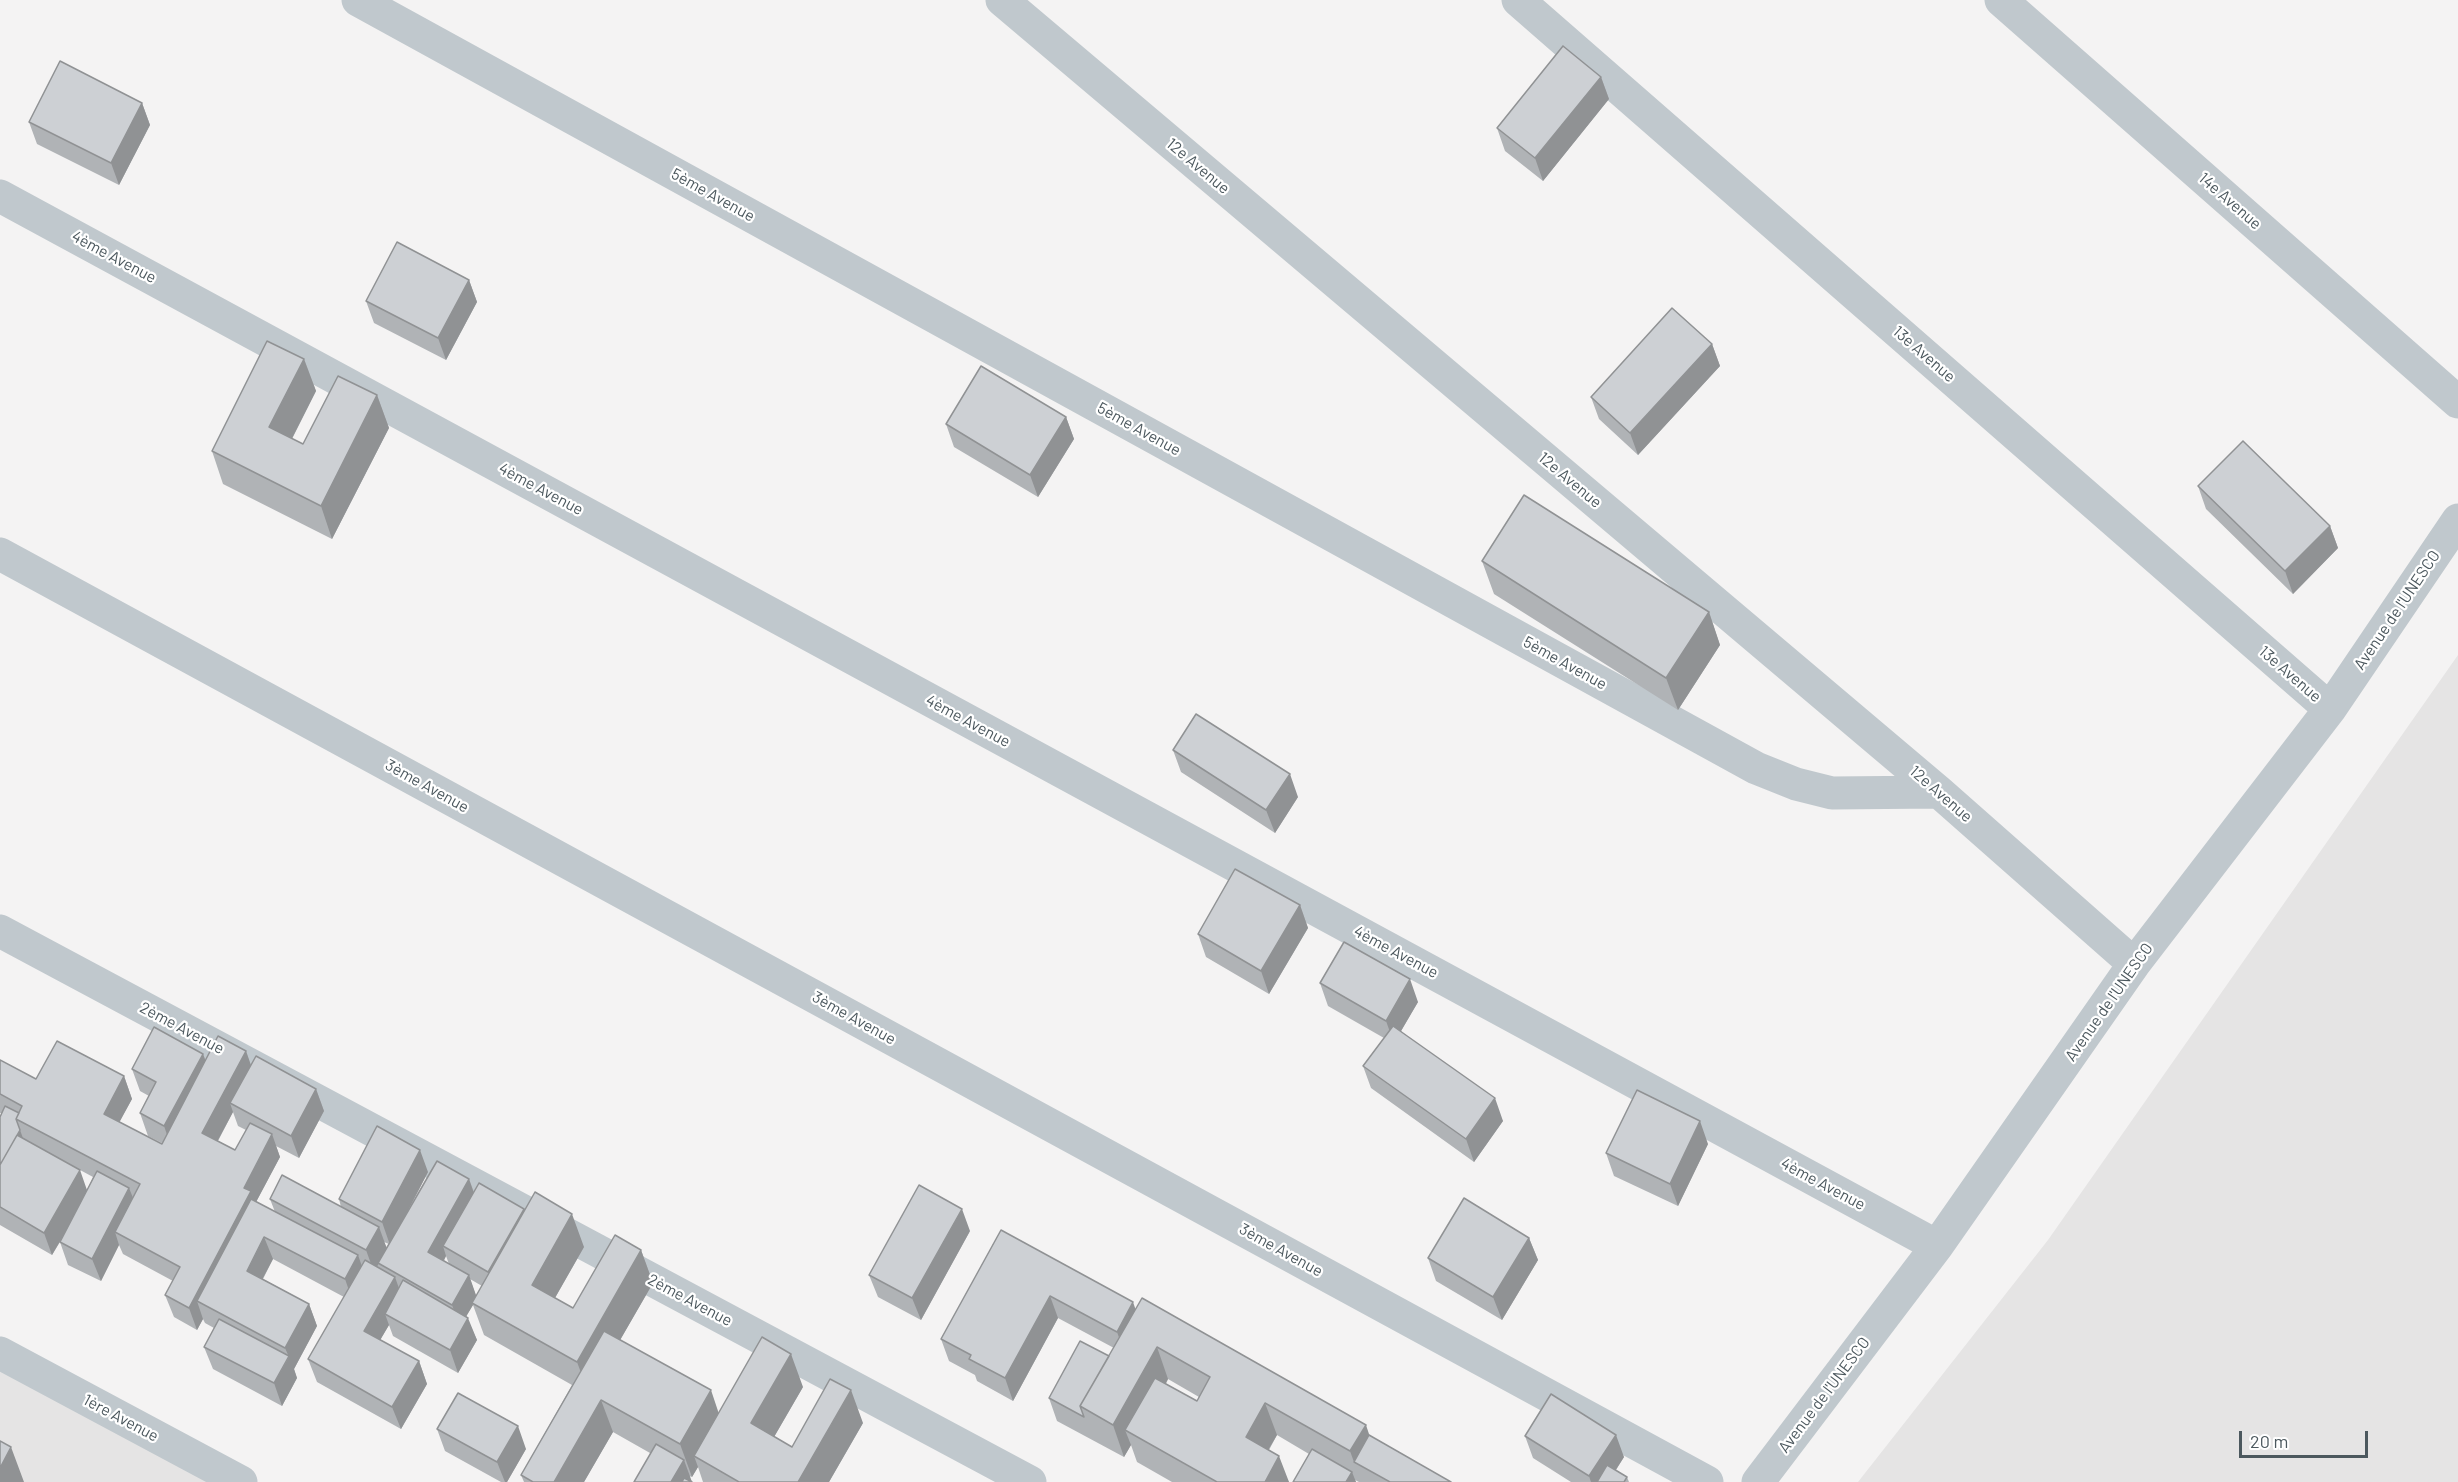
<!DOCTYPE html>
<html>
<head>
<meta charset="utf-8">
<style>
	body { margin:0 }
	#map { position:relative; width:2458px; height:1482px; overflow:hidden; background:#f4f3f3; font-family:Barlow,sans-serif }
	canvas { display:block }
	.scale { position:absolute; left:2239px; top:1431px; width:129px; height:27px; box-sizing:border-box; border:3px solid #4c585e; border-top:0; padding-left:8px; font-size:18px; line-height:21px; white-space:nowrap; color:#4c585e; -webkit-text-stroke:4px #fff; paint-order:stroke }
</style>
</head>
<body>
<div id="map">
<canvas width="2458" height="1482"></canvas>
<div class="scale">20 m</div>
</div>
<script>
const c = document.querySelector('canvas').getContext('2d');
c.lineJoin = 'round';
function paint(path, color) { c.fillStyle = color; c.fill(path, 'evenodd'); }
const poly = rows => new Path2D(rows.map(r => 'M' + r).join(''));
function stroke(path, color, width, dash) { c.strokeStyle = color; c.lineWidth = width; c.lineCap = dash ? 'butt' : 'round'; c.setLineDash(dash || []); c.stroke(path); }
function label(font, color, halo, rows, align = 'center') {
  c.font = font + ' Barlow,sans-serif'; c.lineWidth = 4.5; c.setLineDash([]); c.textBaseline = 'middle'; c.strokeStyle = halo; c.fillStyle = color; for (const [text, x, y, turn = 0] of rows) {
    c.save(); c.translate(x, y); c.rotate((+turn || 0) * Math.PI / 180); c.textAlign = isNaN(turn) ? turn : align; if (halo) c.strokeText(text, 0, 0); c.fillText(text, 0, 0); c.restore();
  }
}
const education = poly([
	[2458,655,2458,1482,1858,1482,2048,1240],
	[0,1358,226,1482,0,1482]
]);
const minor = poly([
	[358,0,1756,768,1796,784,1832,793,1939,792],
	[1002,0,1939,792,2134,964],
	[1518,0,2330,709],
	[2001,0,2458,402],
	[0,196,1937,1246],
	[0,554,1707,1482],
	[0,931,1030,1482],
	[0,1353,241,1482],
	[1758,1482,1937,1246,2134,964,2330,709,2458,520]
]);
const wall = poly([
	[1601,77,1609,99,1543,181,1505,151,1497,128],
	[142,103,150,125,119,185,37,144,29,122],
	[469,280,477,302,446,360,374,323,366,301],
	[1712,344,1720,366,1638,455,1599,419,1591,397],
	[304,359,316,391,292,439,303,444,377,395,389,428,332,539,223,484,212,451],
	[1066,417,1074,439,1038,497,954,447,946,424],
	[2198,486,2330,526,2338,548,2293,594,2206,509],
	[1482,561,1709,612,1720,645,1678,710,1494,594],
	[1173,750,1298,797,1275,833,1181,772],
	[1300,905,1308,928,1269,994,1206,957,1198,934],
	[1320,983,1418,1002,1401,1031,1503,1121,1474,1162,1371,1088,1363,1066,1384,1038,1328,1006],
	[246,1051,251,1066,316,1089,324,1111,299,1158,276,1146,280,1157,256,1202,275,1212,270,1199,341,1207,339,1199,428,1172,405,1217,469,1179,474,1192,525,1211,584,1247,555,1298,573,1308,641,1250,653,1283,620,1340,719,1413,803,1387,774,1437,792,1447,863,1423,829,1482,703,1482,698,1467,692,1477,689,1476,692,1482,650,1453,613,1432,584,1482,524,1482,521,1475,572,1385,484,1335,473,1305,466,1316,477,1340,458,1373,393,1336,389,1325,380,1340,419,1361,427,1384,401,1429,317,1382,308,1359,344,1297,273,1259,263,1279,309,1304,317,1326,294,1369,297,1378,282,1406,213,1369,204,1347,214,1328,205,1323,203,1319,197,1330,174,1317,165,1295,173,1281,123,1254,119,1245,101,1281,68,1265,60,1242,52,1255,0,1225,0,1117,2,1113,0,1113,0,1060,36,1079,124,1076,132,1099,119,1122,162,1144,162,1143,148,1136,140,1113,149,1096,140,1091,132,1069,203,1054,206,1061],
	[233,1112,238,1126,246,1130,235,1150,218,1141],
	[69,1164,93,1177,87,1190],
	[384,1242,389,1244,387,1248],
	[446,1256,449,1264,444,1261],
	[470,1279,482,1286,476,1296],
	[1708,1144,1678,1206,1614,1176,1606,1153],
	[1001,1230,1136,1309,1369,1435,1451,1482,1359,1482,1355,1480,1356,1482,1293,1482,1309,1454,1277,1435,1269,1450,1289,1482,1172,1482,1137,1462,1131,1445,1124,1457,1057,1421,1049,1398,1109,1356,1114,1348,1058,1318,1013,1401,977,1381,975,1375,949,1361,941,1339],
	[1168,1379,1199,1397,1197,1401,1166,1384],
	[970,1231,921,1320,878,1297,869,1275],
	[1529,1238,1538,1260,1502,1320,1436,1281,1428,1258],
	[437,1429,526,1449,507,1482,501,1482,445,1451],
	[1525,1436,1624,1457,1616,1470,1627,1477,1629,1482,1571,1482,1533,1458]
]);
const shadedWall = poly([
	[1601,77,1609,99,1543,181,1535,158],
	[142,103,150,125,119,185,111,163],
	[469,280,477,302,446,360,438,338],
	[1712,344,1720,366,1638,455,1630,433],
	[304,359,316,391,281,460,269,427],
	[377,395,389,428,332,539,321,506],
	[1066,417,1074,439,1038,497,1030,475],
	[2330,526,2338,548,2293,594,2285,571],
	[1709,612,1720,645,1678,710,1666,678],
	[1290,774,1298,797,1275,833,1266,810],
	[1300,905,1308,928,1269,994,1261,971],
	[1410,979,1418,1002,1394,1043,1386,1021],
	[246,1051,254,1074,230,1103,233,1112,210,1155,202,1133],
	[203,1054,211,1076,172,1149,164,1126],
	[124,1076,132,1099,112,1136,104,1114],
	[316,1089,324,1111,299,1158,291,1136],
	[1495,1098,1503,1121,1474,1162,1466,1139],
	[1700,1121,1708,1144,1678,1206,1670,1184],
	[20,1130,24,1141,0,1169],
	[272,1134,280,1157,255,1204,197,1301,203,1319,197,1330,189,1308,244,1188],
	[420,1150,428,1172,390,1245,382,1222],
	[80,1170,88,1193,52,1255,44,1233],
	[469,1179,477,1202,443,1246,446,1256,436,1274,428,1252],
	[129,1188,138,1210,115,1232,119,1245,101,1281,92,1259],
	[524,1209,532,1231,496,1294,488,1272],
	[962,1209,970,1231,921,1320,912,1298],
	[572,1214,584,1247,544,1317,532,1285],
	[379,1227,387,1249,374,1272,366,1250],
	[264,1237,273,1259,255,1293,247,1271],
	[1529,1238,1538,1260,1502,1320,1493,1297],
	[641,1250,653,1283,589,1394,577,1362],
	[358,1255,366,1278,353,1302,345,1279],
	[469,1275,477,1298,472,1303,473,1305,460,1327,452,1305],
	[395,1277,403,1300,385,1314,389,1325,372,1354,364,1331],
	[1050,1296,1058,1318,1013,1401,1005,1378],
	[1133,1302,1141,1325,1125,1354,1117,1332],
	[309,1304,317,1326,294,1369,297,1378,282,1406,274,1383,289,1357,285,1348],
	[468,1318,477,1340,458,1373,450,1350],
	[1157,1347,1168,1379,1136,1436,1125,1430,1131,1445,1124,1457,1113,1425],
	[791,1354,803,1387,763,1456,751,1423],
	[419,1361,427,1384,401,1429,392,1407],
	[711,1390,722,1423,694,1456,698,1467,692,1477,680,1444],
	[851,1390,863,1423,829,1482,798,1482],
	[601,1400,613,1432,584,1482,554,1482],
	[1265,1403,1277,1435,1257,1469,1246,1437],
	[1366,1425,1377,1458,1354,1462,1350,1451],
	[518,1426,526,1449,507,1482,505,1482,497,1462],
	[1616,1435,1624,1457,1608,1482,1591,1482,1589,1476],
	[11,1447,24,1482,0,1482,0,1468],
	[1279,1456,1289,1482,1265,1482],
	[684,1460,692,1482,671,1482],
	[1352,1472,1356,1482,1346,1482]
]);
const building = poly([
	[1563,46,1601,77,1535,158,1497,128,1563,46],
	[60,61,142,103,111,163,29,122,60,61],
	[397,242,469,280,438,338,366,301,397,242],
	[1672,308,1712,344,1630,433,1591,397,1672,308],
	[267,341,304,359,269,427,303,444,338,376,377,395,321,506,212,451,267,341],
	[981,366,1066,417,1030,475,946,424,981,366],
	[2243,441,2330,526,2285,571,2198,486,2243,441],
	[1524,495,1709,612,1666,678,1482,561,1524,495],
	[1196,714,1290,774,1266,810,1173,750,1196,714],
	[1235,869,1300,905,1261,971,1198,934,1235,869],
	[1344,942,1410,979,1386,1021,1320,983,1344,942],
	[1393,1026,1495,1098,1466,1139,1363,1066,1393,1026],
	[154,1027,203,1054,164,1126,140,1113,156,1082,132,1069,154,1027],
	[218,1036,246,1051,202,1133,235,1150,250,1123,272,1134,244,1188,251,1191,189,1308,165,1295,180,1267,115,1232,140,1184,16,1119,22,1106,0,1094,0,1060,36,1079,57,1041,124,1076,104,1114,162,1144,218,1036],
	[256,1056,316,1089,291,1136,230,1103,256,1056],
	[1637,1090,1700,1121,1670,1184,1606,1153,1637,1090],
	[5,1106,19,1113,16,1119,20,1130,0,1165,0,1117,5,1106],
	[377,1126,420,1150,382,1222,339,1199,377,1126],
	[17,1135,80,1170,44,1233,0,1207,0,1165,17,1135],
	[437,1161,469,1179,428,1252,469,1275,452,1305,378,1263,437,1161],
	[97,1171,129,1188,92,1259,60,1242,97,1171],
	[282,1175,379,1227,366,1250,270,1199,282,1175],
	[479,1183,524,1209,488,1272,443,1246,479,1183],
	[919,1185,962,1209,912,1298,869,1275,919,1185],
	[535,1192,572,1214,532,1285,573,1308,615,1235,641,1250,577,1362,472,1303,535,1192],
	[1464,1198,1529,1238,1493,1297,1428,1258,1464,1198],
	[251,1199,358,1255,345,1279,264,1237,247,1271,309,1304,285,1348,197,1301,251,1199],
	[1001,1230,1133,1302,1117,1332,1050,1296,1005,1378,969,1359,971,1355,941,1339,1001,1230],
	[365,1260,395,1277,364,1331,419,1361,392,1407,308,1359,365,1260],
	[403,1280,468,1318,450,1350,385,1314,403,1280],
	[1142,1298,1366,1425,1350,1451,1265,1403,1246,1437,1279,1456,1265,1482,1217,1482,1125,1430,1155,1378,1197,1401,1210,1377,1157,1347,1113,1425,1080,1406,1142,1298],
	[219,1319,289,1356,274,1383,204,1347,219,1319],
	[604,1331,711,1390,680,1444,601,1400,554,1482,533,1482,521,1475,604,1331],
	[762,1337,791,1354,751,1423,792,1447,830,1379,851,1390,798,1482,739,1482,694,1456,762,1337],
	[1080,1341,1109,1356,1080,1406,1084,1417,1049,1398,1080,1341],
	[458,1393,518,1426,497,1462,437,1429,458,1393],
	[1551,1394,1616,1435,1589,1476,1525,1436,1551,1394],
	[1369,1435,1451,1482,1390,1482,1354,1462,1369,1435],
	[0,1441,11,1447,0,1468,0,1441],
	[656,1444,684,1460,671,1482,634,1482,656,1444],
	[1312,1449,1352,1472,1346,1482,1293,1482,1312,1449],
	[1607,1465,1627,1477,1624,1482,1597,1482,1607,1465],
	[684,1478,692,1482,682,1482,684,1478]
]);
const streetNames = [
	["12e Avenue",1198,166,40],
	["5ème Avenue",713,195,29],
	["14e Avenue",2230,201,41],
	["4ème Avenue",114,257,28],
	["13e Avenue",1924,354,41],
	["5ème Avenue",1139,429,29],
	["12e Avenue",1570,480,40],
	["4ème Avenue",541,489,28],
	["Avenue de l'UNESCO",2397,610,-56],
	["5ème Avenue",1565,663,29],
	["13e Avenue",2290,674,41],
	["4ème Avenue",968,721,28],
	["3ème Avenue",427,786,29],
	["12e Avenue",1941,794,41],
	["4ème Avenue",1396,952,28],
	["Avenue de l'UNESCO",2109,1002,-55],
	["3ème Avenue",854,1018,29],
	["2ème Avenue",182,1028,28],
	["4ème Avenue",1823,1184,28],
	["3ème Avenue",1281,1250,29],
	["2ème Avenue",690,1300,28],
	["Avenue de l'UNESCO",1824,1395,-53],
	["1ère Avenue",121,1418,28]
];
paint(education, '#e5e4e4');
stroke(minor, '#c0c8cd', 33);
paint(wall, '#b0b3b6');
paint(shadedWall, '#909294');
paint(building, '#cdd0d4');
stroke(building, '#909294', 1.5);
label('16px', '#4c585e', '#fff', streetNames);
</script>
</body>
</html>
